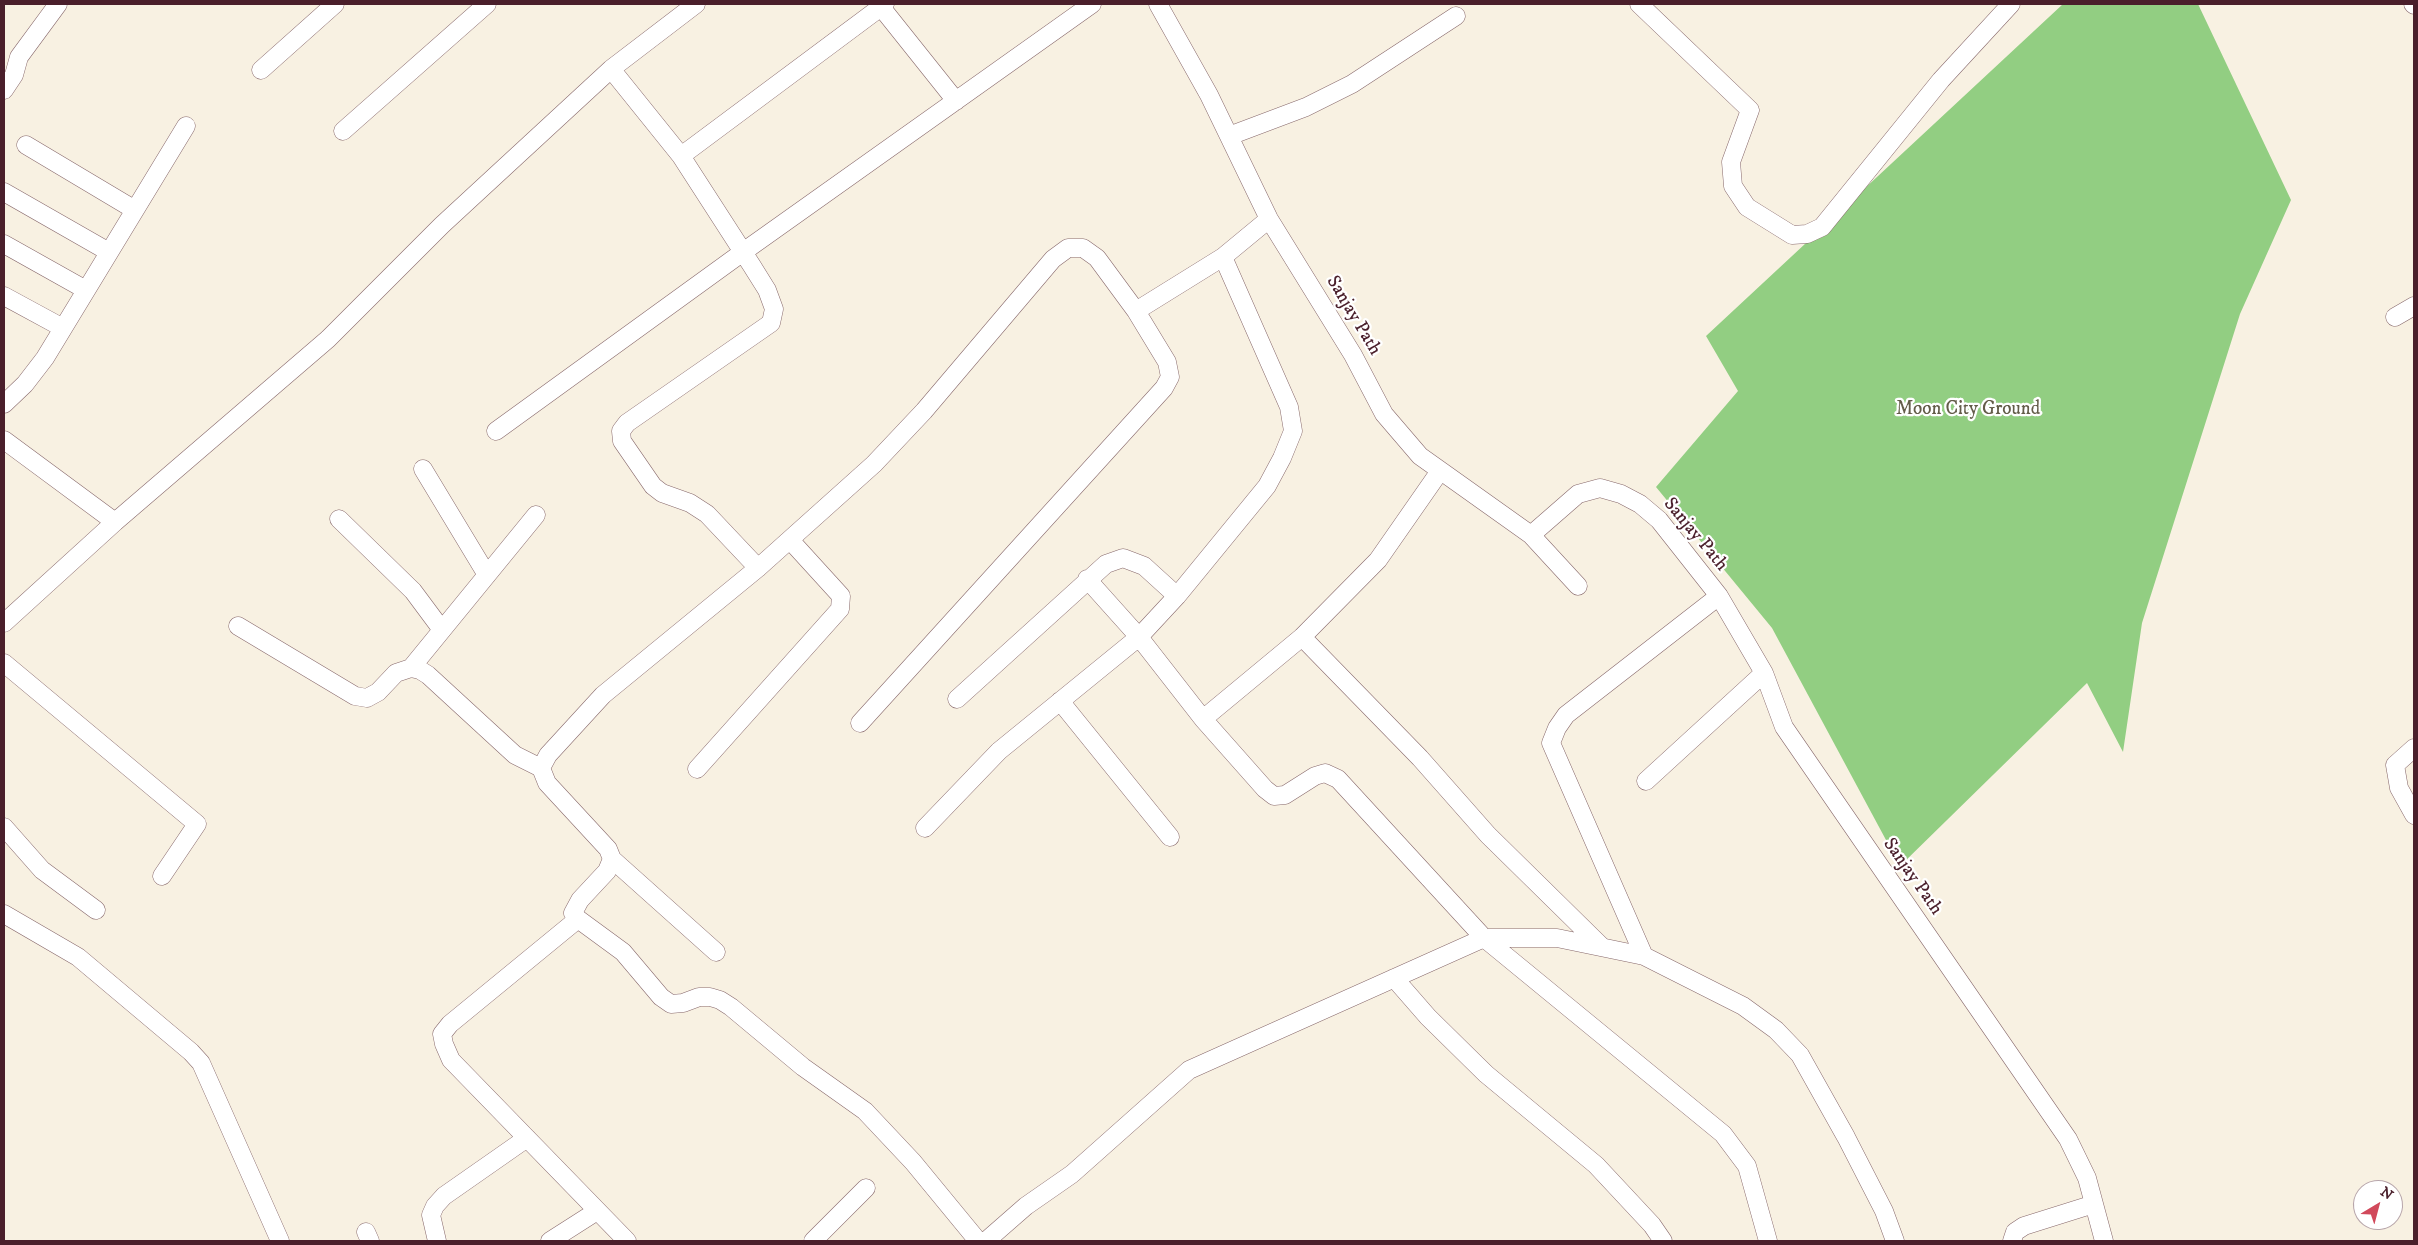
<!DOCTYPE html>
<html>
<head>
<meta charset="utf-8">
<style>
	body { margin:0 }
	#map { position:relative; width:2418px; height:1245px; overflow:hidden; background:#f8f1e2; font-family:"IM FELL DW Pica",serif }
	canvas { display:block }
	.frame { position:absolute; inset:0; border:5px solid #4a1f2b; pointer-events:none }
	.north { position:absolute; left:2353px; top:1180px; width:50px; height:50px; box-sizing:border-box; background:#fff; border:1px solid #b7a5aa; border-radius:50%; rotate:37deg; font-size:14px; font-weight:700; line-height:20px; text-align:center; color:#4a1f2b }
	.north::after { content:''; display:block; margin:auto; width:18px; height:22px; background:#d1495b; clip-path:polygon(50% 0,100% 100%,50% 72%,0 100%) }
</style>
</head>
<body>
<div id="map">
<canvas width="2418" height="1245"></canvas>
<div class="frame"></div>
<div class="north">N</div>
</div>
<script>
const c = document.querySelector('canvas').getContext('2d');
c.lineJoin = 'round';
function paint(path, color) { c.fillStyle = color; c.fill(path, 'evenodd'); }
const poly = rows => new Path2D(rows.map(r => 'M' + r).join(''));
function stroke(path, color, width, dash) { c.strokeStyle = color; c.lineWidth = width; c.lineCap = dash ? 'butt' : 'round'; c.setLineDash(dash || []); c.stroke(path); }
function label(font, color, halo, rows, align = 'center') {
  c.font = font + ' "IM FELL DW Pica",serif'; c.lineWidth = 4.5; c.setLineDash([]); c.textBaseline = 'middle'; c.strokeStyle = halo; c.fillStyle = color; for (const [text, x, y, turn = 0] of rows) {
    c.save(); c.translate(x, y); c.rotate((+turn || 0) * Math.PI / 180); c.textAlign = isNaN(turn) ? turn : align; if (halo) c.strokeText(text, 0, 0); c.fillText(text, 0, 0); c.restore();
  }
}
const green = poly([
	[2063,4,2198,4,2291,200,2240,314,2142,623,2123,752,2087,683,1900,866,1772,628,1656,487,1738,391,1706,336]
]);
const minor = poly([
	[696,4,611,69,681,156,752,266,767,290,774,309,771,323,627,423,621,431,622,441,653,486,662,493,690,503,707,514,758,568],
	[1158,4,1209,95,1269,219,1353,355,1384,414,1420,456,1531,535,1578,494,1600,488,1621,494,1640,504,1659,520,1719,596,1764,673,1784,727,2068,1139,2087,1178,2104,1241],
	[1639,4,1750,110,1731,162,1733,186,1747,207,1792,235,1807,234,1822,227,1941,80,2011,4],
	[2413,4,2414,5],
	[881,7,956,101],
	[261,70,335,4],
	[4,90,14,75,19,57,58,4],
	[343,131,487,4],
	[1229,136,1306,107,1352,84,1456,16],
	[26,145,135,210],
	[681,156,885,4],
	[4,192,109,252],
	[4,244,86,290],
	[4,296,63,328],
	[2395,317,2414,306],
	[4,404,25,384,45,358,186,126],
	[496,431,743,252,1092,4],
	[4,440,115,522],
	[423,469,487,575],
	[339,519,413,591,442,630],
	[1531,535,1578,586],
	[1087,579,1139,637,1177,596],
	[4,623,115,522,328,339,442,225,611,69],
	[238,626,355,696,367,698,378,692,396,673,411,668,420,670,428,675,515,755,541,768],
	[1302,637,1420,758,1488,835,1602,947],
	[4,663,197,824,162,876],
	[411,668,536,515],
	[957,699,1106,564,1123,558,1144,566,1177,596,1267,486,1282,458,1293,431,1289,407,1223,257],
	[1060,701,1170,837],
	[1203,719,1265,789,1274,796,1285,795,1315,776,1325,773,1338,779,1484,938,1557,938,1644,956,1551,743,1557,728,1566,715,1719,596],
	[860,723,1164,388,1170,377,1167,362,1136,311],
	[2414,748,2395,765,2399,788,2414,815],
	[697,769,840,609,841,596,790,540],
	[1646,781,1764,673],
	[4,827,42,870,96,910],
	[925,828,999,751,1139,637,1203,719,1302,637,1378,560,1440,471],
	[612,859,716,952],
	[4,914,78,957,191,1052,201,1063,280,1241],
	[578,919,450,1024,442,1034,444,1044,451,1060,627,1241],
	[1644,956,1743,1006,1776,1030,1800,1055,1846,1137,1884,1211,1895,1241],
	[1394,978,1428,1017,1486,1074,1596,1165,1652,1225,1663,1241],
	[366,1232,370,1241],
	[437,1241,431,1215,435,1206,444,1196,527,1138],
	[550,1241,597,1211],
	[813,1241,866,1188],
	[978,1241,913,1162,865,1111,803,1067,731,1007,720,1000,710,997,699,997,683,1003,671,1004,661,997,623,952,578,919,573,913,580,900,607,871,612,859,608,849,547,783,541,768,548,755,603,695,758,568,874,464,924,411,1053,259,1068,248,1083,248,1097,258,1136,311,1223,257,1269,219],
	[986,1241,1026,1206,1072,1174,1189,1070,1484,938,1723,1134,1747,1166,1768,1241],
	[2012,1241,2015,1232,2024,1226,2094,1204]
]);
const streetNames = [
	["Sanjay Path",1353,316,59],
	["Sanjay Path",1695,535,50],
	["Sanjay Path",1912,877,55]
];
const parkNames = [
	["Moon City Ground",1968,410]
];
paint(green, '#92ce82');
stroke(minor, '#87686b', 19);
stroke(minor, '#fff', 18);
label('19px', '#4a1f2b', '#fff', streetNames);
label('19px', '#635c49', '#fff', parkNames);
</script>
</body>
</html>
